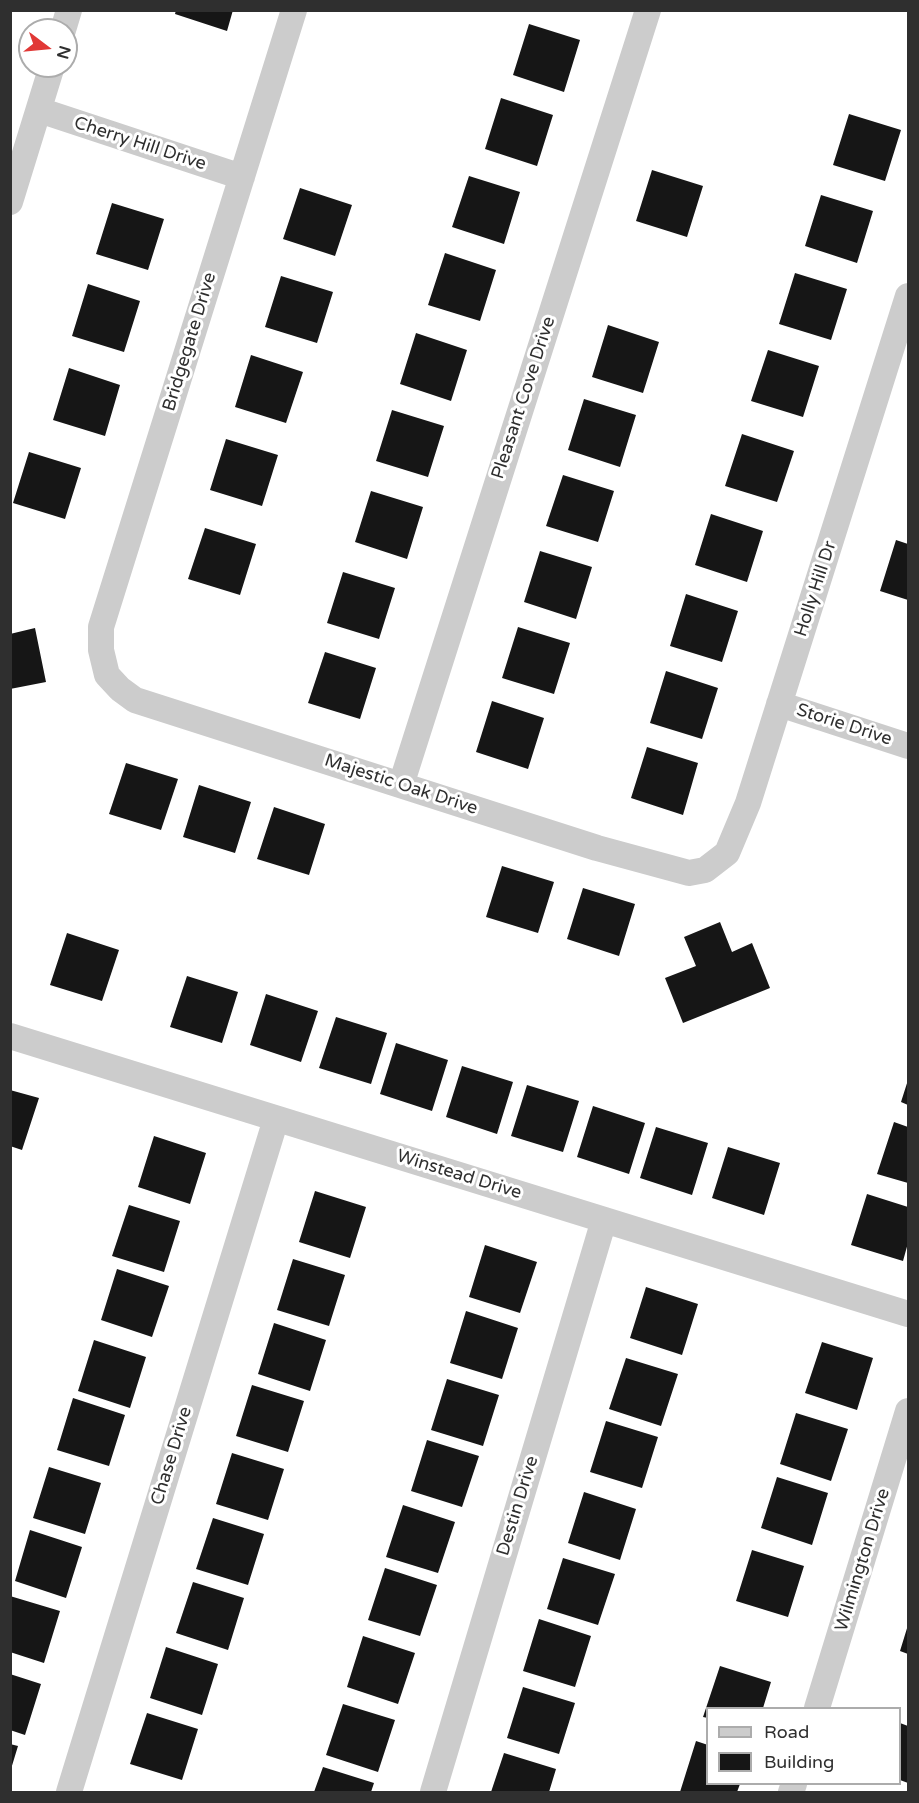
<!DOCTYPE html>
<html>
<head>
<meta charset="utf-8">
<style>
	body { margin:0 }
	#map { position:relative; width:919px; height:1803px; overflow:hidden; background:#fff; font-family:"Varela Round",sans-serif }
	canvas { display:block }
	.frame { position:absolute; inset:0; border:12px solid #2f2f2f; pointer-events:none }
	.legend { position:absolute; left:706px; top:1707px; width:195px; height:78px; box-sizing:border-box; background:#fff; border:2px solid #acacac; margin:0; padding:8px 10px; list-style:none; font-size:18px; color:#2f2f2f }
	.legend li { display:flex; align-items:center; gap:12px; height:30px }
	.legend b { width:30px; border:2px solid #acacac }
	.north { position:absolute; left:18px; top:18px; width:60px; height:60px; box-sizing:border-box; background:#fff; border:2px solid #acacac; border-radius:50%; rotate:106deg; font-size:16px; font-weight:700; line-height:24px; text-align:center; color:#2f2f2f }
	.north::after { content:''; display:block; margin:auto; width:21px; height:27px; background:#e13836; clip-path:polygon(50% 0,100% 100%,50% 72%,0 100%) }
</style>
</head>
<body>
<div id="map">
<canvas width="919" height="1803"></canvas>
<div class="frame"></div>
<ul class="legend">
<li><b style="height:8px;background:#ccc"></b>Road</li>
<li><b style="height:16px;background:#161616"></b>Building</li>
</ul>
<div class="north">N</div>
</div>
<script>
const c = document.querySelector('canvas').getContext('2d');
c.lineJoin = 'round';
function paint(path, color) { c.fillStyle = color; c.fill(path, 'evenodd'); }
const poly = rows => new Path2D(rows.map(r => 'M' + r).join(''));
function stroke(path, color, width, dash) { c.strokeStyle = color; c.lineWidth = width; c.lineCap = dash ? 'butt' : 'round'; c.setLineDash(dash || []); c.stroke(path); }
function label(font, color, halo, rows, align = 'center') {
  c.font = font + ' "Varela Round",sans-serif'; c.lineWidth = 6; c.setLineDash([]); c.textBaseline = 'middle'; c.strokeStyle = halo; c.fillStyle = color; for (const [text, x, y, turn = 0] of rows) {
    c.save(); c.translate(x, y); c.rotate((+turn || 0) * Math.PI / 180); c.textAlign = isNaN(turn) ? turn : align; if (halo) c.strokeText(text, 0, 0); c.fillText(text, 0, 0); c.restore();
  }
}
const building = poly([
	[176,10,233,10,227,31,175,14],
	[529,24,580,40,564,92,513,75],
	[501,98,553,115,537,166,485,149],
	[849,114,901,130,885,181,833,165],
	[652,170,703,186,687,237,636,221],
	[469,176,520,192,504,244,452,227],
	[300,188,352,205,335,256,283,239],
	[821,195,873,211,857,263,805,246],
	[112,203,164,219,148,270,96,254],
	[445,253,496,270,480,321,428,305],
	[795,273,847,289,831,340,779,324],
	[281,276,333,292,317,343,265,327],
	[88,284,140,301,124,352,72,336],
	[608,325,659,342,643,393,592,377],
	[416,333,467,350,451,401,400,384],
	[768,350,819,366,803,417,751,401],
	[251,355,303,372,286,423,235,407],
	[69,368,120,385,105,436,53,420],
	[584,399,636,415,620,467,568,450],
	[392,410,444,426,428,477,376,461],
	[742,434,794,451,777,502,725,486],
	[226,439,278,455,262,506,210,490],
	[29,452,81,468,65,519,13,503],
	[563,475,614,491,598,542,546,526],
	[371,491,423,507,407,559,355,542],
	[711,514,763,531,747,582,695,565],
	[205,528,256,544,240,595,188,579],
	[896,540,908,544,908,600,880,591],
	[540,551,592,567,576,619,524,602],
	[343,572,395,588,379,639,327,623],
	[686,594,738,611,722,662,670,646],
	[518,627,570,643,554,694,502,678],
	[35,628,46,682,10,689,10,634],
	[325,652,376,668,360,719,308,703],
	[666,671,718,688,702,739,650,723],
	[492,701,544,718,528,769,476,752],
	[647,747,698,763,683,815,631,798],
	[126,763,178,779,161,830,109,814],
	[199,785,251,802,235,853,183,837],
	[274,807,325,824,309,875,257,859],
	[502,866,554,882,538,933,486,917],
	[583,888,635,904,619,956,567,939],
	[720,922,732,952,752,943,770,988,683,1023,665,978,696,966,684,937],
	[67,933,119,950,102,1001,50,985],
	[187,976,238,992,222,1043,170,1027],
	[266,994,318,1011,301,1062,250,1045],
	[336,1017,387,1033,371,1084,319,1068],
	[396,1043,448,1060,432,1111,380,1094],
	[462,1066,513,1082,497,1134,446,1117],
	[908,1080,908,1105,901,1102],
	[527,1085,579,1101,563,1152,511,1136],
	[10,1090,39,1098,22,1150,10,1146],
	[593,1106,645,1123,629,1174,577,1157],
	[894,1122,908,1127,908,1183,877,1174],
	[656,1127,708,1143,692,1195,640,1178],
	[154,1136,206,1153,190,1204,138,1187],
	[728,1147,780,1163,764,1215,712,1198],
	[315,1191,366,1207,350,1258,299,1242],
	[867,1194,908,1207,908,1243,903,1261,851,1245],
	[129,1205,180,1221,164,1272,112,1256],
	[485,1245,537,1262,520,1313,469,1297],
	[293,1259,345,1275,329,1326,277,1310],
	[117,1269,169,1286,152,1337,101,1320],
	[646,1287,698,1304,682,1355,630,1338],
	[466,1311,518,1328,502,1379,450,1363],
	[274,1323,326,1340,310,1391,258,1374],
	[94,1340,146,1357,130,1408,78,1391],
	[822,1342,873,1358,857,1410,805,1393],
	[626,1358,678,1374,661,1426,609,1409],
	[447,1379,499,1395,483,1446,431,1430],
	[252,1385,304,1401,288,1452,236,1436],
	[73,1398,125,1415,109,1466,57,1450],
	[796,1413,848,1429,831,1481,780,1464],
	[606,1421,658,1437,642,1488,590,1472],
	[427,1440,479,1456,462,1507,411,1491],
	[232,1453,284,1469,268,1520,216,1504],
	[49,1467,101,1483,85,1534,33,1518],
	[777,1477,828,1493,812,1545,761,1528],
	[584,1492,636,1509,620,1560,568,1543],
	[403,1505,455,1522,438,1573,386,1557],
	[213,1518,264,1534,248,1585,196,1569],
	[30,1530,82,1547,66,1598,15,1581],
	[752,1550,804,1566,788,1617,736,1601],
	[563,1558,615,1574,598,1625,547,1609],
	[385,1568,437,1585,420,1636,368,1620],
	[193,1582,244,1598,228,1650,176,1633],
	[10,1596,60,1611,44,1663,10,1652],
	[539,1619,591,1636,575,1687,523,1671],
	[908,1625,908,1654,900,1651],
	[363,1636,415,1653,398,1704,347,1687],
	[166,1647,218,1664,202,1715,150,1698],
	[720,1666,771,1682,763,1708,708,1708,708,1718,703,1717],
	[10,1674,41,1684,25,1735,10,1730],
	[523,1687,575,1703,559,1754,507,1738],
	[343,1704,395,1720,378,1772,326,1755],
	[147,1713,198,1729,182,1780,130,1764],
	[900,1723,908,1726,908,1783,900,1780],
	[696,1741,708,1745,708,1784,740,1784,737,1792,680,1792],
	[10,1744,18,1746,11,1769,10,1769],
	[504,1753,556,1769,549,1792,491,1792],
	[323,1767,374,1783,371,1792,314,1792]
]);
const minor = poly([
	[294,10,101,627,101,650,107,675,120,689,135,700,597,848,689,873,705,870,727,853,748,803,908,296],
	[63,30,69,10],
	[39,110,242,177],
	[10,202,52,66],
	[779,704,908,746],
	[401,785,648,10],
	[10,1036,908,1314],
	[817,1708,908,1411],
	[69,1792,276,1119],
	[433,1792,604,1220],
	[791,1792,794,1784]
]);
const streetNames = [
	["Cherry Hill Drive",140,144,18],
	["Bridgegate Drive",190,342,-73],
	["Pleasant Cove Drive",524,398,-72],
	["Holly Hill Dr",816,589,-72],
	["Storie Drive",844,725,18],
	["Majestic Oak Drive",401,785,18],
	["Winstead Drive",459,1175,17],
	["Chase Drive",172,1456,-73],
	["Destin Drive",518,1506,-73],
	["Wilmington Drive",863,1560,-73]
];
paint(building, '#161616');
stroke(minor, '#ccc', 26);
label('18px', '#2f2f2f', '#fff', streetNames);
</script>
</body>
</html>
